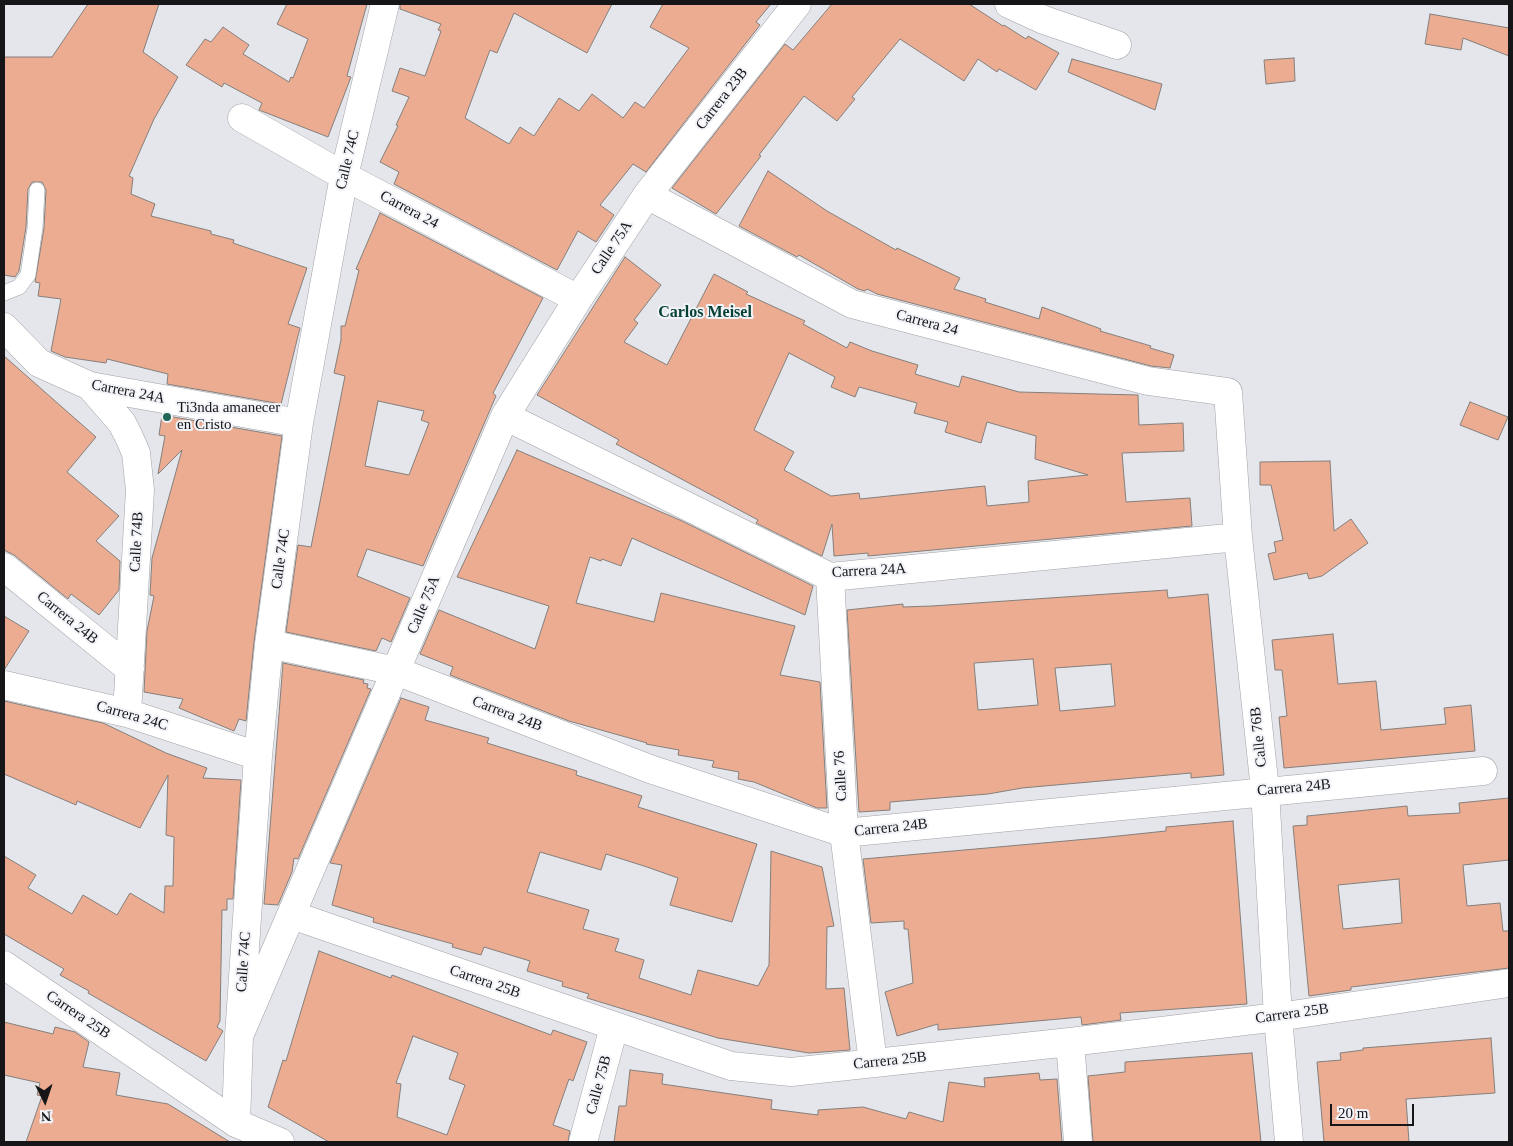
<!DOCTYPE html>
<html>
<head>
<meta charset="utf-8">
<style>
	body { margin:0 }
	#map { position:relative; width:1513px; height:1146px; overflow:hidden; background:#e5e6eb; font-family:"Times New Roman",serif }
	canvas { display:block }
	.frame { position:absolute; inset:0; border:5px solid #161618; pointer-events:none }
	.north { position:absolute; left:20px; top:1076px; width:50px; height:50px; -webkit-text-stroke:4px #f2f3f8; paint-order:stroke; rotate:176deg; font-size:14px; font-weight:700; line-height:20px; text-align:center; color:#161618 }
	.north::after { content:''; display:block; margin:auto; width:18px; height:22px; background:#161618; clip-path:polygon(50% 0,100% 100%,50% 72%,0 100%) }
	.scale { position:absolute; left:1330px; top:1104px; width:84px; height:22px; box-sizing:border-box; border:2px solid #161618; border-top:0; padding-left:6px; font-size:15px; line-height:18px; white-space:nowrap; color:#161618; -webkit-text-stroke:4px #f2f3f8; paint-order:stroke }
</style>
</head>
<body>
<div id="map">
<canvas width="1513" height="1146"></canvas>
<div class="frame"></div>
<div class="north">N</div>
<div class="scale">20 m</div>
</div>
<script>
const c = document.querySelector('canvas').getContext('2d');
c.lineJoin = 'round';
function paint(path, color) { c.fillStyle = color; c.fill(path, 'evenodd'); }
const poly = rows => new Path2D(rows.map(r => 'M' + r).join(''));
function stroke(path, color, width, dash) { c.strokeStyle = color; c.lineWidth = width; c.lineCap = dash ? 'butt' : 'round'; c.setLineDash(dash || []); c.stroke(path); }
function label(font, color, halo, rows, align = 'center') {
  c.font = font + ' "Times New Roman",serif'; c.lineWidth = 4; c.setLineDash([]); c.textBaseline = 'middle'; c.strokeStyle = halo; c.fillStyle = color; for (const [text, x, y, turn = 0] of rows) {
    c.save(); c.translate(x, y); c.rotate((+turn || 0) * Math.PI / 180); c.textAlign = isNaN(turn) ? turn : align; if (halo) c.strokeText(text, 0, 0); c.fillText(text, 0, 0); c.restore();
  }
}
const building = poly([
	[88,4,159,4,143,52,178,77,154,119,129,176,133,178,131,194,155,204,151,216,211,231,211,234,234,240,233,243,307,268,288,324,300,328,281,404,167,384,168,374,107,359,106,363,65,357,51,351,61,299,38,296,40,283,35,282,44,228,46,190,42,182,32,182,28,189,26,227,19,271,15,277,4,275,4,57,52,57,88,4],
	[287,4,367,4,347,76,351,77,328,137,259,110,262,103,224,83,222,87,186,65,205,39,211,42,223,27,249,45,243,54,289,82,291,77,293,78,308,39,277,24,287,4],
	[400,4,612,4,587,53,514,13,497,53,490,50,465,118,509,144,520,127,534,136,559,98,579,111,592,94,623,118,635,102,644,108,689,48,650,27,663,4,771,4,756,22,760,25,646,172,633,164,600,205,614,215,596,242,578,231,557,270,394,184,399,172,380,162,398,126,396,125,409,97,392,91,400,68,425,76,441,31,438,30,441,24,400,9,400,4],
	[832,4,969,4,1003,26,1004,25,1026,39,1028,36,1059,53,1036,90,999,69,997,72,978,59,964,81,900,39,852,97,855,99,837,121,804,96,759,155,761,156,716,214,672,188,785,44,793,50,832,4],
	[1430,14,1509,28,1509,56,1463,38,1461,50,1425,44,1430,14],
	[1294,58,1295,81,1266,84,1264,60,1294,58],
	[1072,59,1162,84,1155,110,1068,72,1072,59],
	[768,171,827,211,896,250,897,248,960,278,954,289,986,299,985,302,1039,319,1042,307,1101,329,1100,331,1151,346,1150,348,1174,355,1170,368,1151,366,877,294,867,289,865,291,858,289,799,255,797,257,739,226,768,171],
	[380,213,543,298,493,393,496,396,423,566,367,549,357,576,410,598,391,642,382,638,376,651,286,632,298,545,311,547,345,376,334,373,341,340,341,326,345,326,359,270,356,269,380,213],
	[378,401,424,411,421,420,429,423,409,475,365,466,378,401],
	[625,257,661,285,634,320,638,323,624,342,667,365,714,274,748,292,746,294,805,321,803,324,847,348,850,342,872,351,918,365,915,374,959,387,962,376,1019,392,1138,395,1139,425,1183,423,1184,451,1122,453,1126,502,1190,498,1192,526,868,556,868,553,834,556,832,524,822,556,756,523,758,520,616,444,619,440,537,395,625,257],
	[789,353,835,377,831,387,855,397,859,387,917,403,914,413,948,422,945,432,981,443,987,422,1036,436,1035,459,1088,475,1028,481,1029,502,987,506,985,486,860,499,859,493,831,496,784,470,794,452,754,430,789,353],
	[4,356,96,437,67,472,119,516,96,541,120,561,119,590,99,615,71,594,68,599,14,555,4,550,4,356],
	[1470,402,1508,417,1498,440,1460,425,1470,402],
	[162,415,282,436,254,642,246,721,239,719,234,731,179,708,183,699,144,692,147,631,154,596,150,595,152,558,182,450,158,474,165,436,159,435,162,415],
	[517,450,682,521,813,586,805,615,632,538,621,566,602,559,601,561,590,557,576,603,654,622,661,593,795,626,780,675,820,682,827,808,817,808,754,782,738,779,739,772,712,767,714,761,678,755,679,750,646,744,647,743,569,721,450,675,453,667,420,654,439,610,535,649,549,606,457,577,517,450],
	[1330,461,1334,531,1351,519,1368,543,1322,576,1309,579,1307,573,1274,580,1268,554,1276,552,1274,542,1283,540,1271,485,1260,485,1260,462,1330,461],
	[1167,590,1168,598,1208,594,1224,775,1191,778,1191,773,1022,788,988,794,890,802,890,810,859,812,847,610,903,604,903,607,932,606,1167,590],
	[1033,659,1038,705,978,710,974,663,1033,659],
	[1111,664,1115,706,1060,711,1055,668,1111,664],
	[4,616,29,631,4,670,4,616],
	[1333,634,1338,684,1376,681,1381,730,1446,724,1444,708,1471,705,1475,751,1284,768,1279,717,1287,716,1282,670,1275,670,1272,640,1333,634],
	[283,663,364,680,363,683,368,684,367,688,371,689,298,859,294,858,292,872,278,905,264,904,283,663],
	[401,698,429,707,425,720,489,738,487,743,577,771,576,775,642,796,638,807,757,844,732,922,670,905,678,878,647,867,606,854,601,870,540,852,527,892,589,910,583,929,619,939,615,951,644,960,639,978,691,995,698,970,758,986,769,965,771,851,822,867,834,926,827,927,826,989,844,988,850,1050,809,1053,718,1038,587,998,589,994,562,986,563,982,527,971,530,961,484,947,481,955,452,947,453,944,373,922,374,918,332,905,342,865,330,863,401,698],
	[4,701,103,723,166,753,207,768,203,778,241,780,233,899,227,899,227,910,222,910,220,1021,217,1027,223,1031,206,1061,88,993,89,991,60,975,64,969,4,934,4,856,36,875,28,888,72,914,83,895,117,915,130,893,164,913,165,886,173,886,174,837,166,835,168,775,140,828,77,801,76,805,4,774,4,701],
	[1509,798,1509,860,1463,865,1467,906,1500,903,1503,931,1509,931,1509,968,1351,987,1351,990,1309,996,1293,826,1307,825,1307,816,1407,806,1408,816,1460,813,1459,803,1509,798],
	[1399,879,1402,923,1343,929,1338,885,1399,879],
	[1233,821,1247,1004,1120,1013,1121,1020,1082,1025,1081,1017,938,1030,938,1024,897,1036,885,992,913,983,908,929,904,929,904,921,871,923,863,859,1099,838,1166,831,1166,827,1233,821],
	[319,951,391,978,392,975,551,1035,553,1030,587,1042,573,1081,569,1079,553,1125,570,1131,568,1142,329,1142,268,1107,283,1060,286,1061,319,951],
	[413,1036,458,1053,449,1079,465,1085,447,1135,397,1117,401,1084,396,1083,413,1036],
	[4,1022,53,1034,55,1027,75,1032,89,1042,83,1067,120,1073,116,1095,168,1104,230,1142,26,1142,42,1096,37,1095,40,1083,4,1075,4,1022],
	[1491,1038,1495,1093,1406,1099,1409,1142,1324,1142,1317,1062,1341,1060,1340,1053,1363,1050,1363,1048,1491,1038],
	[1252,1053,1261,1142,1093,1142,1088,1076,1125,1072,1125,1062,1252,1053],
	[630,1070,663,1074,662,1084,772,1100,771,1109,818,1115,818,1110,863,1107,906,1119,909,1112,943,1122,949,1082,985,1087,984,1078,1039,1073,1040,1080,1057,1079,1062,1142,614,1142,619,1106,626,1106,630,1070]
]);
const lane = poly([
	[4,293,19,287,28,275,35,228,37,190]
]);
const street = poly([
	[1009,4,1044,20,1117,45],
	[242,118,344,176,578,299],
	[647,195,852,304,1148,381,1228,392,1238,537,1265,790,1278,1017,1289,1142],
	[4,327,39,363,90,386,299,423],
	[90,386,122,423,129,437,136,453,140,490,127,713],
	[505,416,830,577,1238,537],
	[4,567,130,669],
	[830,577,844,833,873,1063],
	[269,644,396,671,650,769,844,833,1483,771],
	[4,685,127,713,258,756],
	[292,915,731,1066,791,1072,1070,1042,1278,1017,1509,983],
	[239,1036,505,416,578,299,647,195,797,4],
	[1070,1042,1078,1142],
	[236,1123,239,1036,258,756,269,644,299,423,344,176,385,4],
	[583,1142,614,1027]
]);
const secondary = poly([
	[4,965,236,1123,280,1142]
]);
const markers = [
	[167,417,5,"#226658"]
];
const streetNames = [
	["Carrera 23B",722,99,-52],
	["Calle 74C",348,160,-77],
	["Carrera 24",409,210,28],
	["Calle 75A",612,248,-56],
	["Carrera 24",927,323,15],
	["Carrera 24A",128,392,11],
	["Calle 74B",137,542,-87],
	["Calle 74C",281,559,-82],
	["Carrera 24A",869,571,-3],
	["Calle 75A",424,605,-67],
	["Carrera 24B",67,618,39],
	["Carrera 24B",507,714,21],
	["Carrera 24C",132,716,16],
	["Calle 76B",1259,737,-96],
	["Calle 76",841,776,-93],
	["Carrera 24B",1294,788,-5],
	["Carrera 24B",891,828,-6],
	["Calle 74C",244,962,-86],
	["Carrera 25B",485,982,19],
	["Carrera 25B",1292,1014,-8],
	["Carrera 25B",78,1015,34],
	["Carrera 25B",890,1061,-6],
	["Calle 75B",599,1085,-75]
];
const poiNames = [
	["Ti3nda amanecer",177,408],
	["en Cristo",177,425]
];
const neighbourhoodNames = [
	["Carlos Meisel",705,313]
];
paint(building, '#ebac91');
stroke(building, '#847f7c', 1);
stroke(lane, '#a1a2a7', 16);
stroke(street, '#a1a2a7', 29);
stroke(secondary, '#a1a2a7', 29);
stroke(lane, '#fff', 15);
stroke(street, '#fff', 28);
stroke(secondary, '#fff', 28);
for (const [x, y, r, color] of markers) { const dot = new Path2D(); dot.arc(x, y, r, 0, 2 * Math.PI); c.fillStyle = color; c.fill(dot); stroke(dot, '#f2f3f8', 2); }
label('15px', '#161618', '#f2f3f8', streetNames);
label('15px', '#161618', '#f2f3f8', poiNames, 'left');
label('bold 16px', '#064136', '#f2f3f8', neighbourhoodNames);
</script>
</body>
</html>
